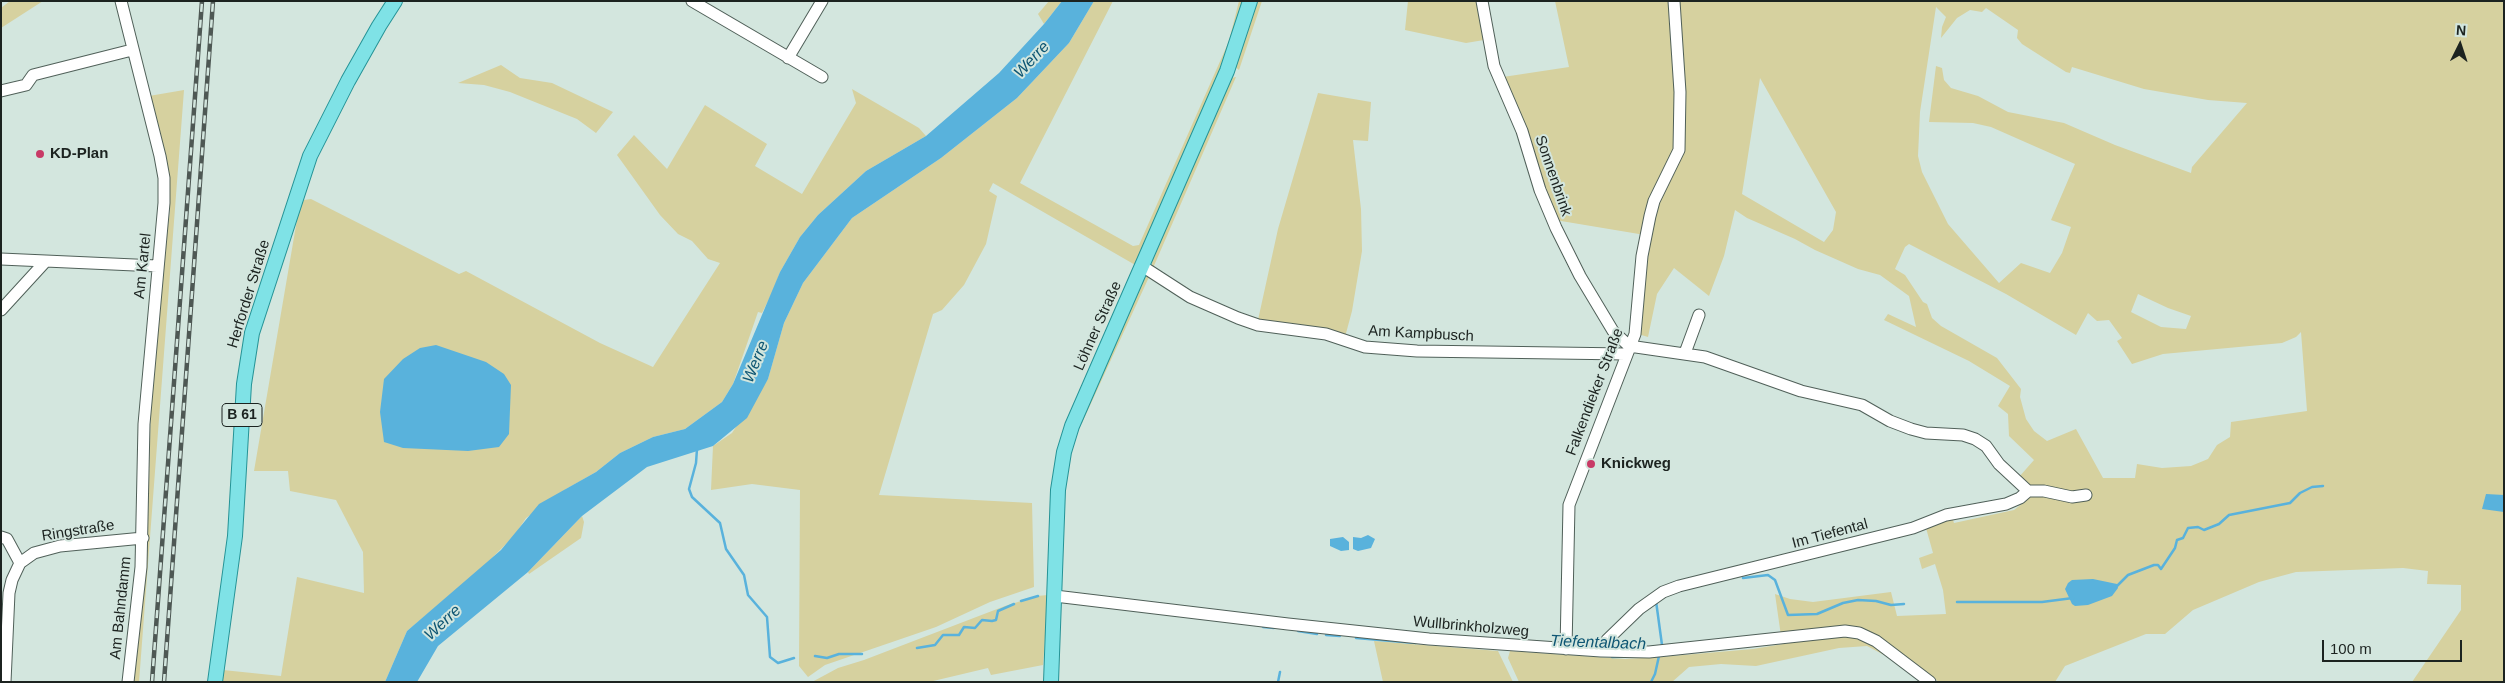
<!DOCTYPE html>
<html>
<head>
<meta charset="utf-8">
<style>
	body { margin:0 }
	#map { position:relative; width:2505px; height:683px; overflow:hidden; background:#d3e6de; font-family:Arial,sans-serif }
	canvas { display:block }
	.frame { position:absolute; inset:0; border:2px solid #1c2320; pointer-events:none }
	.north { position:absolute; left:2435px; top:20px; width:50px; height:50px; -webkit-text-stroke:4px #d3e6de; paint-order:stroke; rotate:4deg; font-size:14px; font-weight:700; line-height:20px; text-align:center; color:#1c2320 }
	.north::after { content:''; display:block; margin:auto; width:18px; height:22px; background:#1c2320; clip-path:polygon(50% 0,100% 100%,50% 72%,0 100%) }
	.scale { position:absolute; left:2322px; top:640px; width:140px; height:22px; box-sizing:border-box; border:2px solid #1c2320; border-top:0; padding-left:6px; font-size:15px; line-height:18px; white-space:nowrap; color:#1c2320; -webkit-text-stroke:4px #d3e6de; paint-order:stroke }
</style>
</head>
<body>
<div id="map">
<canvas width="2505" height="683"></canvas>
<div class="frame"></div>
<div class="north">N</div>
<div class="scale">100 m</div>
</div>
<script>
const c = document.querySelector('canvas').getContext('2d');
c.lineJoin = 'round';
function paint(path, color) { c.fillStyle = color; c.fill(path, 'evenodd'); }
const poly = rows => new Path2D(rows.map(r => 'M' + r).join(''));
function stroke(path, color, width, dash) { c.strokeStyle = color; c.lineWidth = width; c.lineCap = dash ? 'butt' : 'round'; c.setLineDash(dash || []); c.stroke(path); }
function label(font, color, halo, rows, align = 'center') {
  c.font = font + ' Arial,sans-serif'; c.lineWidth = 4; c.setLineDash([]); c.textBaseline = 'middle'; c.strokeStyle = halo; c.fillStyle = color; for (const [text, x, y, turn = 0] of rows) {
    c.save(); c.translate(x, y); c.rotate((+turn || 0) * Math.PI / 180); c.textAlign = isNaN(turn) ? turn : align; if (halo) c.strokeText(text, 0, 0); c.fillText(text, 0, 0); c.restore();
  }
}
const green = poly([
	[10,1,43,1,1,28,1,8],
	[1049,1,1062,1,1044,24,1038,14],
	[1094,1,1113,1,1020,183,1133,246,1139,245,1229,41,1239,1,1245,1,1238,30,1137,266,993,183,989,191,997,196,986,244,964,285,942,310,933,314,879,495,1032,503,1034,587,990,602,936,627,825,665,808,677,799,666,800,490,752,484,711,490,713,446,732,433,768,379,784,323,803,283,852,218,941,158,1017,98,1069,43],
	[1255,1,1262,1,1239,70,1234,66],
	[1408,1,1477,1,1484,40,1466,43,1405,30],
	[1555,1,2504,1,2504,682,2412,682,2461,610,2461,585,2427,584,2428,571,2403,568,2296,572,2259,582,2193,610,2165,634,2146,634,2065,666,2055,682,1939,682,1876,635,1781,636,1775,594,1790,599,1813,602,1891,592,1897,616,1946,614,1943,590,1935,564,1922,569,1919,558,1933,553,1926,528,1952,517,1954,523,2014,510,2032,496,2019,477,2034,460,2009,436,2008,414,1998,406,2010,386,1969,361,1884,320,1888,314,1916,327,1909,296,1880,275,1858,269,1815,250,1795,239,1747,218,1735,210,1724,256,1709,296,1674,268,1657,294,1648,337,1638,334,1651,236,1555,220,1503,77,1569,67],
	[1936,7,1946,17,1942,27,1941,38,1957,18,1970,10,1982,12,1986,8,2018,30,2017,38,2022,44,2066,72,2070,73,2072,67,2144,89,2208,100,2247,103,2192,167,2191,173,2115,145,2064,123,2008,112,1978,96,1951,88,1944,80,1942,68,1936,66,1929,122,1973,123,1991,127,2075,164,2051,220,2071,227,2062,253,2050,273,2021,263,1999,283,1948,224,1922,172,1918,156,1920,112],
	[1760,78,1836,212,1833,230,1824,242,1742,194],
	[1909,244,2006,294,2076,335,2088,313,2097,321,2109,320,2122,338,2117,341,2132,364,2163,354,2282,343,2296,337,2301,332,2307,411,2231,422,2230,437,2217,445,2208,459,2191,466,2162,468,2137,464,2135,478,2103,478,2076,429,2047,441,2034,431,2026,419,2020,397,2021,389,1997,358,1941,326,1932,318,1927,304,1923,302,1905,275,1895,269,1905,247],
	[2138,294,2168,308,2191,316,2186,329,2161,327,2131,312],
	[501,65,520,78,552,83,613,112,596,133,577,119,510,92,484,85,458,83],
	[1236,77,1153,268,1151,259,1231,78],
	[852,89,919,128,926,136,866,171,818,215,800,237,780,272,773,291,762,313,758,312,733,384,722,402,685,429,653,437,620,453,596,472,566,489,526,518,514,536,482,568,407,631,385,682,221,682,223,670,281,676,297,577,364,593,363,552,336,500,290,491,288,471,254,471,299,208,304,200,311,199,459,274,466,271,600,343,653,367,720,263,708,259,692,241,678,234,660,215,617,155,634,135,667,169,705,105,767,144,755,166,802,194,856,103],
	[184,90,139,682,132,682,147,561,151,405,159,296,170,211,167,163,149,96],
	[1318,93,1371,102,1368,141,1353,140,1361,209,1362,251,1352,311,1345,337,1258,320,1278,229],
	[1148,276,1149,277,1082,423,1080,420,1142,278],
	[582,516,584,522,581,538,529,574,528,572],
	[1048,595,1043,665,991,675,988,668,929,682,812,682,838,668,864,660,1005,606,1037,596],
	[1861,636,1888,652,1886,656,1867,646,1839,648,1756,666,1721,664,1689,667,1672,682,1519,682,1508,658,1510,651,1625,659,1660,657,1753,649,1819,638],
	[1374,641,1498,651,1513,682,1383,682]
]);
const water = poly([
	[1062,1,1094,1,1069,43,1017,98,941,158,852,218,803,283,784,323,768,379,747,418,713,446,647,467,582,516,528,572,438,646,417,682,385,682,407,631,501,550,539,504,596,472,620,453,653,437,685,429,722,402,733,384,780,272,800,237,818,215,866,171,926,136,999,73,1044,24],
	[436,345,486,362,504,374,511,385,509,434,499,447,468,451,403,448,384,442,380,412,384,379,403,359,420,348],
	[2486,494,2504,495,2504,512,2482,509],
	[1368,535,1375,539,1371,548,1358,551,1353,549,1353,537,1361,538],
	[1343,537,1349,542,1349,550,1341,551,1330,546,1330,539],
	[2093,579,2117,584,2118,588,2112,596,2088,605,2075,606,2072,604,2065,589,2068,583,2072,580]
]);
const stream = poly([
	[697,449,696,463,689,489,692,497,720,523,726,549,744,575,748,595,767,617,770,657,778,663,794,658],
	[1743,578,1768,575,1775,580,1788,615,1817,614,1843,603,1858,600,1876,601,1891,605,1904,604],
	[2117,586,2128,575,2154,565,2158,565,2161,569,2175,548,2177,540,2183,538,2188,528,2198,527,2204,530,2219,524,2229,515,2290,503,2300,493,2312,487,2323,486],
	[1021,601,1038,596],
	[1656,601,1662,645],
	[1957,602,2042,602,2073,598],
	[1263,627,1274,628],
	[1298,631,1317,634],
	[1326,635,1340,636],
	[1356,638,1416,643],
	[917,648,935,645,943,635,959,635,964,627,975,628,982,620,992,621,996,620,998,611,1014,604],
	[815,656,827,658,839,654,862,654],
	[1612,657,1659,656,1655,674,1651,682],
	[1278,682,1280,672]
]);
const minor = poly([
	[121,1,160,156,164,178,164,203,144,424,141,567,128,682],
	[692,1,822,77],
	[1482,1,1494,66,1522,131,1540,190,1556,228,1580,276,1613,331,1629,346],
	[788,58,822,1],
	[1,91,26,85,33,75,132,50],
	[1,259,157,266],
	[1142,266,1190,297,1238,318,1258,325,1326,334,1365,347,1417,351,1626,354],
	[1,310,45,262],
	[1629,346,1705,357,1801,391,1862,405,1890,421,1911,429,1926,433,1963,435,1975,439,1986,446,1999,464,2028,491],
	[1685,353,1699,315],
	[1,537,7,539,20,563],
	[1055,596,1288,624,1429,639,1601,651,1649,652,1845,631,1859,633,1876,641,1930,682],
	[1566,649,1569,505,1635,334,1642,256,1650,216,1654,201,1679,150,1680,92,1674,1],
	[1601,651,1607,640,1639,609,1663,592,1679,586,1913,528,1946,515,2006,504,2020,498,2028,491,2044,491,2072,497,2086,495],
	[5,682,9,593,12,580,20,563,34,553,60,546,143,538]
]);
const major = poly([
	[215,682,235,536,244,384,252,333,310,156,348,81,379,26,395,1],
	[1051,682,1058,490,1064,452,1072,426,1227,71,1250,1]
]);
const rail = poly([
	[152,682,202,1],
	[164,682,213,1]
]);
const markers = [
	[40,154,5,"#c83a66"],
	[1591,464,5,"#c83a66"]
];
const shields = [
	[242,415,40]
];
const shieldNames = [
	["B 61",242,415]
];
const poiNames = [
	["KD-Plan",50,154],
	["Knickweg",1601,464]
];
const streetNames = [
	["Sonnenbrink",1553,176,71],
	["Am Kartel",143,266,-84],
	["Herforder Straße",249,294,-73],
	["Löhner Straße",1098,326,-66],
	["Am Kampbusch",1421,334,3],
	["Falkendieker Straße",1595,392,-69],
	["Ringstraße",78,531,-9],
	["Im Tiefental",1830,534,-15],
	["Am Bahndamm",121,608,-84],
	["Wullbrinkholzweg",1471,627,5]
];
const waterNames = [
	["Werre",1032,60,-47],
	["Werre",756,362,-68],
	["Werre",443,623,-43],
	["Tiefentalbach",1598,643,2]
];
paint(green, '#d6d19f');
paint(water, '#59b2dc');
stroke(stream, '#59b2dc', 2.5);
stroke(minor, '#506059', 13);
stroke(major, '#259396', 16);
stroke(minor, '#fff', 11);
stroke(major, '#7fe2e6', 14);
stroke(rail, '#4e5854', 4.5);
stroke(rail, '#d3e6de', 2.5, [8]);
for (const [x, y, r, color] of markers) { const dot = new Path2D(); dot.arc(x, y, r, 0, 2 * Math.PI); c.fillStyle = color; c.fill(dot); stroke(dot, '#d3e6de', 2); }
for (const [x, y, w] of shields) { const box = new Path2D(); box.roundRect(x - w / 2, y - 11.5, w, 23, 4); c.fillStyle = '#d3e6de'; c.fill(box); stroke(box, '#1c2320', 1); }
label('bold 14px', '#1c2320', null, shieldNames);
label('bold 15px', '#1c2320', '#d3e6de', poiNames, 'left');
label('15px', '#1c2320', '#d3e6de', streetNames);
label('italic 16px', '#0e5673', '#d3e6de', waterNames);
</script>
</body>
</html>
